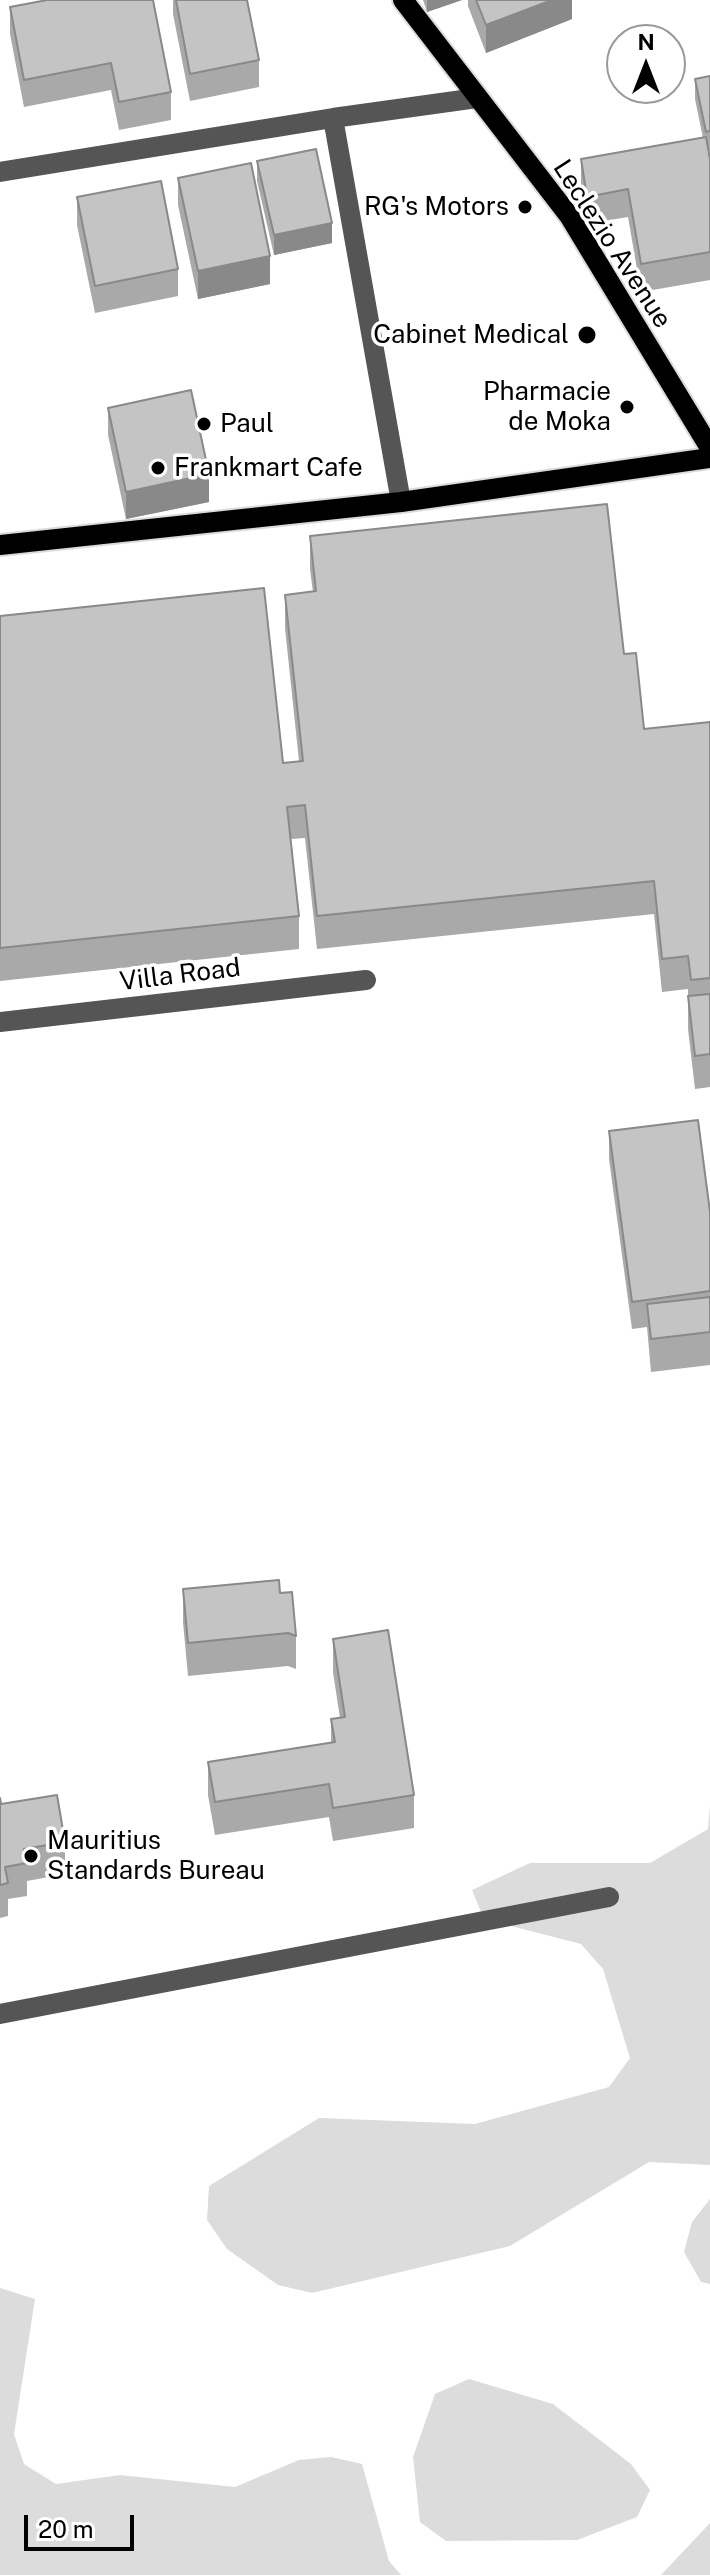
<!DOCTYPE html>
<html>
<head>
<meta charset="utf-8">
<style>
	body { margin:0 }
	#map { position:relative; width:710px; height:2575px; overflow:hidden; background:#fff; font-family:"Public Sans",sans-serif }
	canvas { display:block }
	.north { position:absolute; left:606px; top:24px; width:80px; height:80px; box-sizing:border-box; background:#fff; border:2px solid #999; border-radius:50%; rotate:0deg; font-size:22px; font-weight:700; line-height:32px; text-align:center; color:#000 }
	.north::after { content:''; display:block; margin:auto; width:28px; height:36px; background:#000; clip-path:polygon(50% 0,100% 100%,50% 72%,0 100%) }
	.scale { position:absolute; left:24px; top:2515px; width:110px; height:36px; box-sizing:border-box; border:4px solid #000; border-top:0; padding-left:10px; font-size:24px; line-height:28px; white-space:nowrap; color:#000; -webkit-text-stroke:6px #fff; paint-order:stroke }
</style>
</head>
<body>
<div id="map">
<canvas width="710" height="2575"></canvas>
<div class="north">N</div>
<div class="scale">20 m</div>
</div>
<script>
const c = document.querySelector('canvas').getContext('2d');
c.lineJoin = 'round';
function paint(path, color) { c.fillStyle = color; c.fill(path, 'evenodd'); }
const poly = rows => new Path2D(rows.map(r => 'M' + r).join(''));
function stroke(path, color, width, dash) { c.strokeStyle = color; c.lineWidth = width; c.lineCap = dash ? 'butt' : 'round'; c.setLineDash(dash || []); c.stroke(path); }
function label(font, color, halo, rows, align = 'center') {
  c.font = font + ' "Public Sans",sans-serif'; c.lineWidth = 7; c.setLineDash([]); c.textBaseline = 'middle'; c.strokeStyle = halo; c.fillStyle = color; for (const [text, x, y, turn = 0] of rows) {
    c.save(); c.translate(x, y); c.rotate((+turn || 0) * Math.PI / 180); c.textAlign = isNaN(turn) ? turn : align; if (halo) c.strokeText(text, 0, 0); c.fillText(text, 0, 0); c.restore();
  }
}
const green = poly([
	[710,1806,710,2165,649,2162,510,2246,312,2293,278,2285,227,2249,207,2220,209,2186,319,2118,475,2124,609,2087,630,2058,603,1969,581,1944,484,1919,472,1890,530,1863,650,1863,708,1829],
	[710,2199,710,2284,701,2282,684,2252,692,2222],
	[0,2288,35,2299,14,2434,24,2464,56,2484,120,2475,235,2487,299,2460,331,2457,362,2464,389,2561,401,2575,0,2575],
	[469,2379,553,2404,631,2464,650,2490,637,2517,577,2540,446,2541,420,2522,413,2457,435,2394],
	[710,2523,710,2575,661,2575]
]);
const minor = poly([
	[333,118,401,502],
	[0,172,333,118,477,98],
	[0,1022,366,980],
	[0,2014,609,1897]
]);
const major = poly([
	[403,0,570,217,710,448],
	[0,545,401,502,710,458]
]);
const wall = poly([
	[173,0,247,0,259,60,259,87,190,101,173,14],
	[423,0,462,0,427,12],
	[468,0,572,0,572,19,486,53,468,6],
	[10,7,171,92,171,120,119,130,111,90,24,107,10,34],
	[710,76,710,151,709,152,710,159,710,280,641,292,628,217,587,224,581,186,581,159,703,138,695,99,695,79],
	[257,161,332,243,274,255,257,181],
	[178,178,270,284,198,299,178,205],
	[77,197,178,269,178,296,95,313,77,225],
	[108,408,209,502,126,519,108,435],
	[310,536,624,654,644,729,710,722,710,1087,695,1089,688,1029,688,989,662,992,654,914,317,949,305,838,291,839,299,916,299,949,0,981,0,616,283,763,299,761,285,628,285,595,313,592,310,569],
	[609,1131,710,1212,710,1365,651,1372,647,1327,632,1329,609,1159],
	[183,1589,280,1593,296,1636,296,1669,288,1666,188,1676,183,1622],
	[333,1639,414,1795,414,1828,333,1841,329,1817,215,1835,208,1795,208,1762,331,1743,331,1719,340,1718,333,1672],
	[0,1798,1,1804,65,1842,65,1874,27,1881,27,1896,8,1899,8,1916,0,1918]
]);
const shadedWall = poly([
	[427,0,462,0,427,12],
	[552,0,572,0,572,19,486,53,486,25],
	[332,223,332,243,274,255,274,235],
	[270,256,270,284,198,299,198,271],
	[209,474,209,502,126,519,126,492]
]);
const building = poly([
	[47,0,153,0,171,92,119,102,111,63,24,80,10,7,47,0],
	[176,0,247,0,259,60,190,74,176,0],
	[476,0,552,0,486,25,476,0],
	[710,76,710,131,706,132,695,79,710,76],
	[706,137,710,159,710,252,641,264,628,189,587,197,581,159,706,137],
	[316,149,332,223,274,235,257,161,316,149],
	[251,163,270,256,198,271,178,178,251,163],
	[161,181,178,269,95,286,77,197,161,181],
	[191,390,209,474,126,492,108,408,191,390],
	[607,504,624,654,636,653,644,729,710,722,710,978,691,980,688,956,662,959,654,881,317,916,305,805,287,807,299,916,0,948,0,616,264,588,283,763,303,761,285,595,316,591,310,536,607,504],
	[710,994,710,1054,695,1056,688,996,710,994],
	[698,1120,710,1212,710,1291,632,1302,609,1131,698,1120],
	[710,1297,710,1332,651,1339,647,1304,710,1297],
	[279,1580,280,1593,292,1592,296,1636,288,1633,188,1643,183,1589,279,1580],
	[388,1630,414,1795,333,1808,329,1784,215,1802,208,1762,335,1742,331,1719,345,1717,333,1639,388,1630],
	[57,1795,65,1842,24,1849,27,1863,5,1867,8,1883,0,1885,0,1798,1,1804,57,1795]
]);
const markers = [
	[525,207,8,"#000"],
	[587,335,10,"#000"],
	[627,407,8,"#000"],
	[204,424,8,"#000"],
	[158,468,8,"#000"],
	[31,1856,8,"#000"]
];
const poiNames = [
	["RG's Motors",509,207],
	["Cabinet Medical",569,335],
	["Pharmacie",611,392],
	["de Moka",611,422],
	["Paul",220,424,"left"],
	["Frankmart Cafe",174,468,"left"],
	["Mauritius",47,1841,"left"],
	["Standards Bureau",47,1871,"left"]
];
const streetNames = [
	["Leclezio Avenue",612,244,57],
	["Villa Road",180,975,-7]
];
paint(green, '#dcdcdc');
stroke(major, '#dbdbdb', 24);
stroke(minor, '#555', 20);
stroke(major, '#000', 20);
paint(wall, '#a9a9a9');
paint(shadedWall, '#898989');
paint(building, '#c4c4c4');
stroke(building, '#898989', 2);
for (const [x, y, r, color] of markers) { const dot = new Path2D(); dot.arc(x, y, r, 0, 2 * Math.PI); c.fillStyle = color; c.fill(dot); stroke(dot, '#fff', 3); }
label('26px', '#000', '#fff', poiNames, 'right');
label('26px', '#000', '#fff', streetNames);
</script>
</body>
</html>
